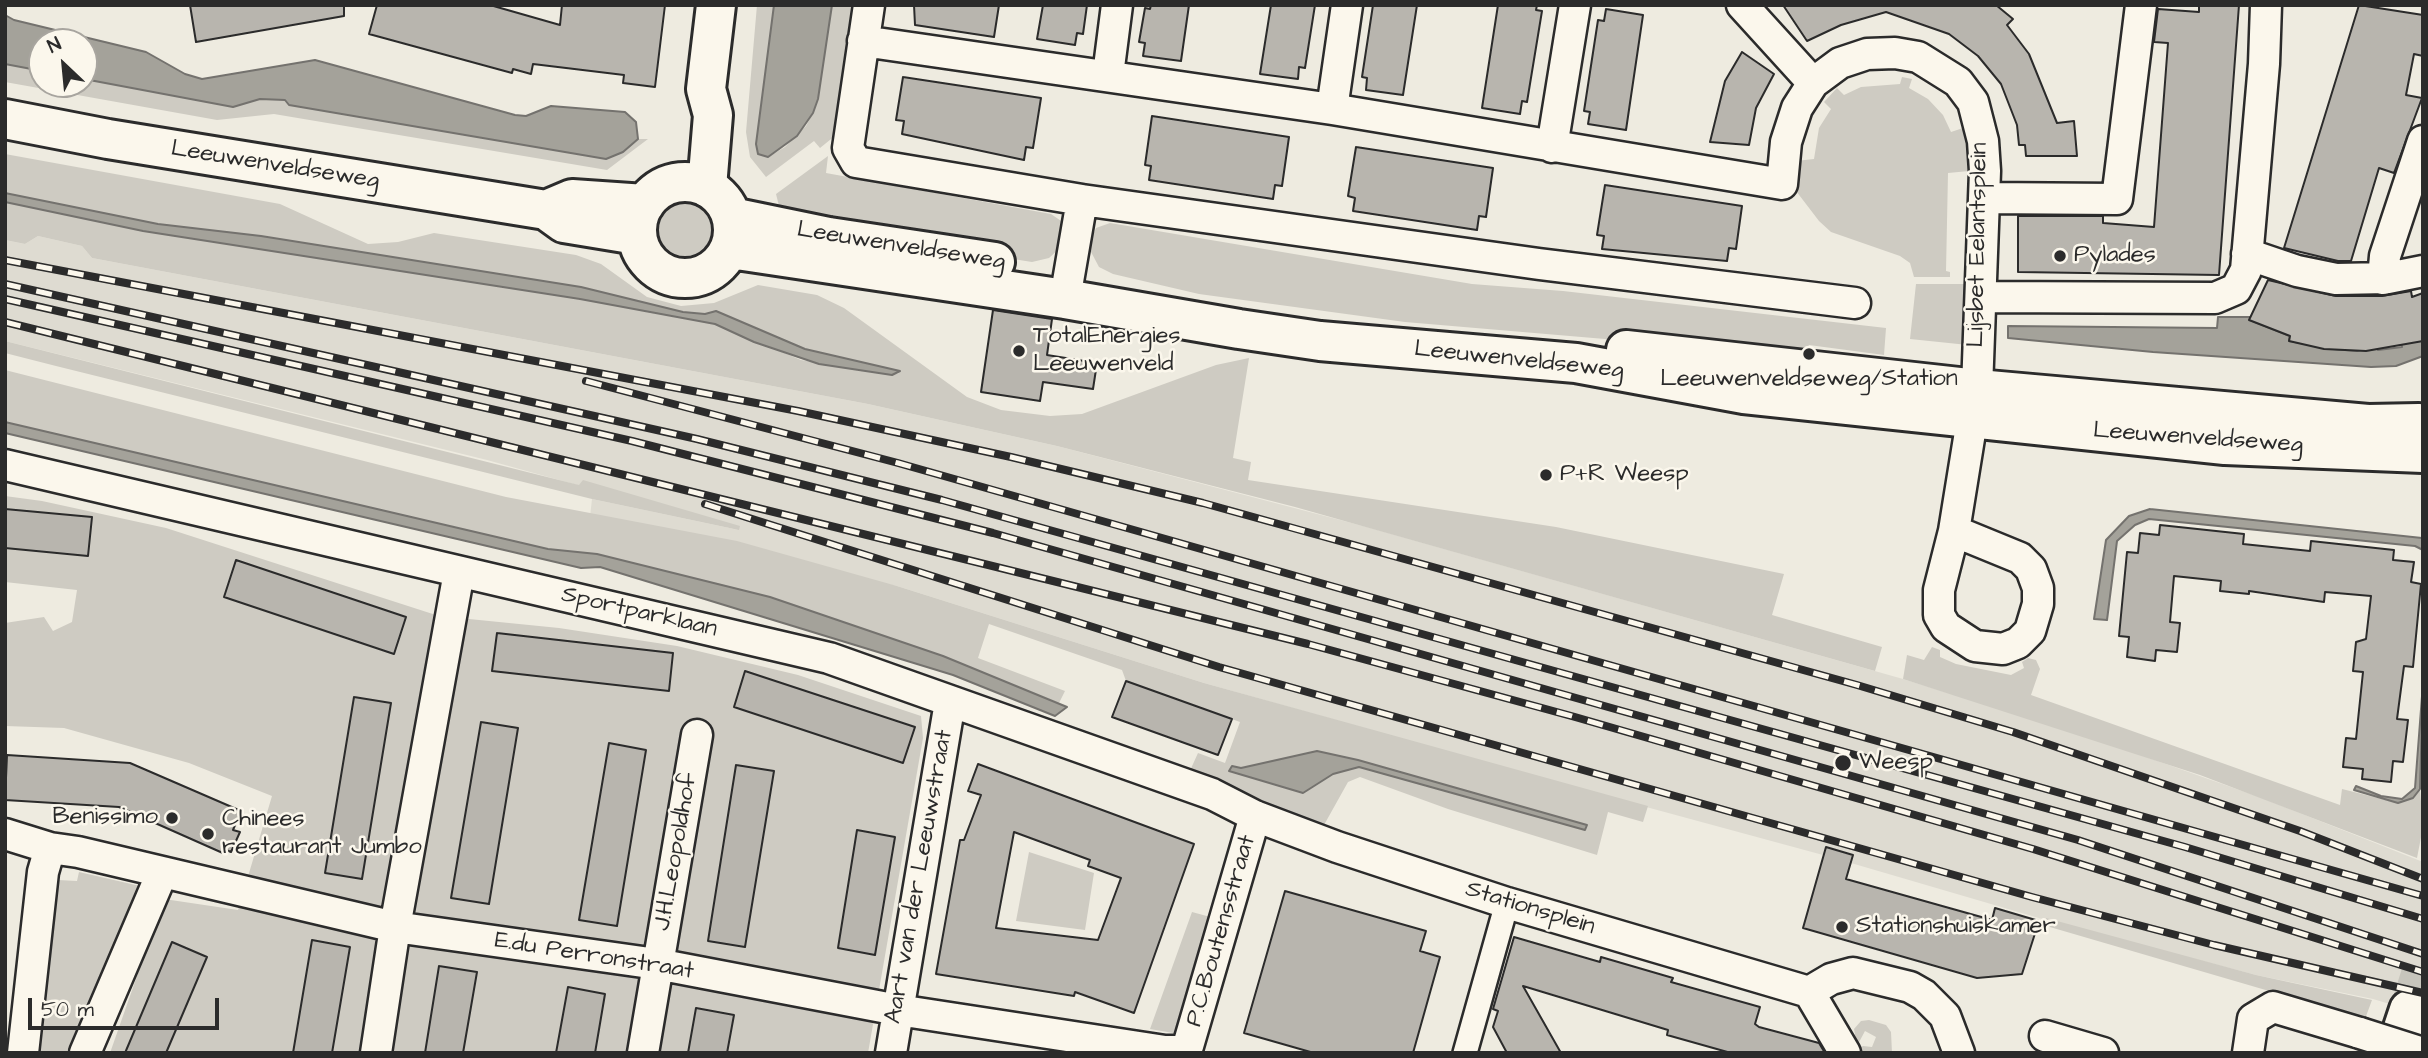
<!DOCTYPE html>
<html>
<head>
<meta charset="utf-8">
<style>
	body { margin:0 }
	#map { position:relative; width:2428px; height:1058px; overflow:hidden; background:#eeebe0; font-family:"Architects Daughter",sans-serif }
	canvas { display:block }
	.frame { position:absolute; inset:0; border:7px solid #2b2b2b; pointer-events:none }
	.north { position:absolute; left:28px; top:28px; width:70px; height:70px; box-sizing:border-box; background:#fbf7ec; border:2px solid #a8a59f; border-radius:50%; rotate:334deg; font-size:19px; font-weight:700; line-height:28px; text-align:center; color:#2b2b2b }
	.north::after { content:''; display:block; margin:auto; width:24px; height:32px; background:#2b2b2b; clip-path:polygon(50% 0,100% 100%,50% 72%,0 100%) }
	.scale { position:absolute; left:28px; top:998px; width:191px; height:32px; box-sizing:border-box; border:4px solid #2b2b2b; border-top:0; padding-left:9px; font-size:21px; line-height:24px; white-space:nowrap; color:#2b2b2b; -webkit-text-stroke:5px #fbf7ec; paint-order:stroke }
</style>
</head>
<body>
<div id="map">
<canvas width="2428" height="1058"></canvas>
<div class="frame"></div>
<div class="north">N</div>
<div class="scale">50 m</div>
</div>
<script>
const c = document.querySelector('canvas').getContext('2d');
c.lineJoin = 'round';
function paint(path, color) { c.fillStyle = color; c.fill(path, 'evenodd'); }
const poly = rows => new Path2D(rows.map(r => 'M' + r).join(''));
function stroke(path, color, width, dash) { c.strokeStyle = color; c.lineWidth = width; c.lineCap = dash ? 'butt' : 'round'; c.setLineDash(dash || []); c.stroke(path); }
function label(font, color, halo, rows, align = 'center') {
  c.font = font + ' "Architects Daughter",sans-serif'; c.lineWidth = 5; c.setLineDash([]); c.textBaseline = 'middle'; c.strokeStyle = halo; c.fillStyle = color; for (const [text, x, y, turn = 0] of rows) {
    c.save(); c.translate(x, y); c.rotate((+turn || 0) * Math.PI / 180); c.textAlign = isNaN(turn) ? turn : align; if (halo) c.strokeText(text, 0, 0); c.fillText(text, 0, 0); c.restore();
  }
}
const built = poly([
	[38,236,82,246,92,258,868,404,1057,446,1367,527,1903,679,2084,735,2262,798,2423,862,2423,1014,2373,999,2256,975,2049,921,1851,863,1853,854,1826,847,1823,855,1591,792,1204,683,897,586,589,526,592,499,739,530,487,460,5,341,5,240,25,244]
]);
const green = poly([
	[757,5,774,5,756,144,768,157,785,147,806,126,813,113,818,99,832,5,857,5,836,135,820,148,814,141,766,177,750,157,746,132],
	[5,64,42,71,42,84,84,84,84,79,233,107,260,99,285,100,289,105,606,159,623,152,638,139,648,139,607,170,274,114,217,120,5,82],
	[1902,77,1912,79,1909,88,1928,99,1943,115,1951,132,1966,127,1970,151,1969,171,1948,173,1946,271,1950,272,1950,277,1914,277,1910,263,1900,256,1831,232,1819,221,1793,187,1798,176,1796,161,1814,159,1819,128,1831,109,1824,102,1837,88,1844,95,1861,87,1900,84],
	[5,154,280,204,368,244,398,242,434,233,576,255,601,264,647,297,681,306,714,303,758,285,817,295,844,308,967,397,1001,410,1050,416,1082,414,1216,365,1249,358,1233,458,1251,462,1248,480,1556,527,1784,574,1772,615,1882,647,1875,671,1295,507,1057,446,868,404,92,258,82,246,38,236,25,244,5,240,5,202,143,231,580,299,715,324,801,360,892,375,899,373,805,349,716,311,705,314,683,312,581,287,261,236,159,224,5,193],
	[828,156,826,173,1051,214,1064,223,1062,246,1049,258,1032,262,793,224,781,214,776,194],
	'650 229a34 34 0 1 1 68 0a34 34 0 1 1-68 0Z',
	[1110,223,1472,284,1563,291,1886,328,1884,355,1809,345,1805,356,1405,322,1199,294,1113,274,1099,267,1090,250,1090,241,1096,228],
	[1916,284,1968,284,1968,345,1910,339],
	[5,341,579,485,583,480,740,526,739,530,592,499,56,366,5,353],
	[5,370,506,497,737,541,897,586,1204,683,1648,806,1643,822,1608,812,1597,855,1448,809,1360,777,1348,782,1324,825,1188,775,1198,753,1225,763,1240,722,1126,681,1122,670,989,624,978,658,1065,691,1059,703,965,665,770,597,597,554,548,549,5,422],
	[1317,751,1585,830,1359,767,1333,774,1303,793,1232,766,1241,768],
	[5,496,42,501,166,528,439,616,559,628,677,646,798,675,921,716,923,738,868,1053,110,1053,164,899,238,910,272,796,189,763,64,728,5,726,5,623,44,617,53,631,72,622,77,590,5,582],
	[1932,647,1940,650,1940,657,1956,664,2011,675,2024,668,2022,662,2028,658,2036,660,2040,669,2031,695,2340,805,2342,789,2398,803,2413,798,2420,789,2423,827,2417,858,2200,775,1903,679,1907,655,1924,660],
	[1029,852,1094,873,1085,930,1016,921],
	[79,872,140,886,136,912,126,917,66,1053,35,1053,54,894,58,880,77,881],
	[1192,912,1214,918,1179,1034,1150,1029],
	[2046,918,2256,975,2372,1000,2365,1019,2043,925],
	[1869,1020,1886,1025,1891,1032,1892,1053,1860,1053,1858,1049,1863,1046,1872,1047,1876,1037,1865,1031,1857,1046,1854,1029,1861,1021]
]);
const water = poly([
	[774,5,832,5,818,99,813,113,797,136,768,157,758,154,756,144,774,5],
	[5,15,14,20,146,52,185,74,202,79,315,60,515,115,526,116,551,106,625,112,636,122,638,139,623,152,606,159,289,105,285,100,260,99,233,107,84,79,84,42,42,42,42,71,5,64,5,15],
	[5,193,158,224,261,236,581,287,683,312,705,314,716,311,805,349,900,371,892,375,819,364,754,342,715,324,580,299,143,231,5,202,5,193],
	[2218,317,2251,317,2250,320,2290,336,2289,341,2333,349,2357,351,2377,344,2378,350,2402,347,2401,341,2422,341,2423,356,2396,366,2371,367,2153,352,2008,338,2008,326,2217,328,2218,317],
	[5,422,548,549,597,554,770,597,943,656,1067,707,1055,716,953,675,600,567,581,568,5,433,5,422],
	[2150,509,2422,538,2423,550,2415,546,2149,519,2135,525,2117,541,2107,620,2094,619,2106,540,2129,516,2150,509],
	[2423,683,2420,789,2413,798,2398,803,2354,790,2356,786,2381,796,2402,799,2415,788,2423,683],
	[1317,751,1358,760,1587,825,1585,830,1359,767,1333,774,1303,793,1229,771,1232,766,1241,768,1317,751]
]);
const building = poly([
	[190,5,344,5,344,16,196,42,190,5],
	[377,5,490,5,560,25,562,5,665,5,655,87,623,83,624,75,533,64,531,74,513,69,512,73,369,34,377,5],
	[914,5,999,5,994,37,915,25,914,5],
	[1043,5,1087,5,1083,34,1077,33,1075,45,1037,39,1043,5],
	[1151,5,1189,5,1181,61,1143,56,1145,43,1139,42,1145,8,1150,9,1151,5],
	[1271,5,1315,5,1305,68,1299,67,1298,79,1260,74,1271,5],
	[1373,5,1417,5,1403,95,1366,90,1367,78,1362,77,1373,5],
	[1498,5,1537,5,1536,10,1542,11,1527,102,1522,101,1520,114,1482,108,1498,5],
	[1783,5,1996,5,2013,19,2007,25,2029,54,2057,123,2074,121,2077,156,2026,156,2025,145,2019,145,2017,125,2001,84,1978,56,1949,34,1886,12,1841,25,1807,41,1783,5],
	[2199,5,2239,5,2219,275,2018,272,2018,216,2103,216,2103,223,2154,227,2168,43,2154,42,2158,9,2199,12,2199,5],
	[2359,5,2423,15,2423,56,2414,54,2406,95,2422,98,2394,173,2379,168,2351,261,2338,261,2284,248,2359,5],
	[1606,9,1643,15,1626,130,1588,124,1590,112,1584,111,1598,20,1604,21,1606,9],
	[1742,52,1774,74,1756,108,1749,145,1710,142,1725,81,1742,52],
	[903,77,1041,98,1033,148,1026,147,1024,160,902,134,904,121,896,120,903,77],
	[1152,116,1289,137,1282,186,1275,185,1273,199,1149,180,1151,166,1145,165,1152,116],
	[1356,147,1493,168,1486,217,1479,216,1477,230,1353,211,1355,198,1348,196,1356,147],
	[1605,185,1742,206,1736,249,1729,248,1727,261,1602,249,1604,236,1597,235,1605,185],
	[2268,280,2336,296,2382,296,2411,291,2412,297,2423,293,2423,341,2366,351,2324,349,2289,341,2290,336,2249,320,2268,280],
	[993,310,1052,319,1047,355,1097,363,1093,389,1043,382,1040,401,981,392,993,310],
	[5,509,92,517,88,556,5,548,5,509],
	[2160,525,2244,534,2243,544,2310,551,2311,541,2394,550,2393,560,2414,562,2411,582,2421,584,2413,667,2404,666,2397,719,2408,720,2403,762,2393,761,2391,782,2362,779,2363,769,2343,767,2346,738,2356,739,2363,672,2353,671,2356,642,2366,639,2371,596,2325,592,2324,602,2249,591,2249,594,2220,591,2221,581,2174,576,2170,622,2180,623,2177,652,2156,650,2155,661,2127,657,2129,637,2119,636,2127,552,2138,553,2140,533,2159,535,2160,525],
	[236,560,406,617,394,654,224,597,236,560],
	[497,633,673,653,669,691,492,671,497,633],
	[745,671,915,727,903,763,734,707,745,671],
	[1126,681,1232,719,1218,755,1112,717,1126,681],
	[354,697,391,703,362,879,325,873,354,697],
	[481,722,518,728,489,904,451,898,481,722],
	[609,743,646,750,617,926,579,920,609,743],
	[7,755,130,763,241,811,233,830,240,832,231,852,226,850,225,854,119,807,5,800,7,755],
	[978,764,1194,844,1134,1013,1075,992,1074,996,936,974,960,840,964,840,981,795,968,791,978,764],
	[1014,832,1090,860,1088,866,1121,878,1098,940,996,928,1014,832],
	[736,765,774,771,745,947,708,941,736,765],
	[857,830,895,837,875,955,838,948,857,830],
	[1826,847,1853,855,1846,879,1992,920,1995,908,2039,921,2022,974,1977,978,1803,928,1826,847],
	[1285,891,1426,931,1420,951,1440,957,1413,1053,1314,1053,1244,1033,1285,891],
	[1514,937,1600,962,1601,957,1673,978,1671,982,1760,1007,1755,1024,1759,1027,1819,1043,1825,1053,1731,1053,1667,1035,1668,1030,1523,986,1561,1053,1507,1053,1493,1027,1498,1011,1493,1009,1514,937],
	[312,940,350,947,332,1053,293,1053,312,940],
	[172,942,207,957,166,1053,125,1053,172,942],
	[439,966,477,972,463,1053,425,1053,439,966],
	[568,987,605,994,595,1053,556,1053,568,987],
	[696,1008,734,1015,727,1053,688,1053,696,1008]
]);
const secondaryTunnel = poly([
	[2409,1010,2423,965]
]);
const pedestrian = poly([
	[1465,1053,1507,903]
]);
const minor = poly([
	[869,5,848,148,856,162,1082,200,1539,264,1855,303],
	[1742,5,1813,83],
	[863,41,1332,109,1782,184,1786,142,1797,108,1813,83,1840,63,1867,54,1895,53,1918,57,1958,82,1973,102,1983,141,1985,171,1977,389,1954,531,2020,558,2031,569,2038,588,2038,604,2030,631,2018,643,2003,649,1975,646,1946,627,1939,615,1939,590,1954,531],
	[1108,75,1117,5],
	[1332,109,1347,5],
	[1552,147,1575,5],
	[1984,198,2117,199,2141,5],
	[2247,254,2297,271,2336,279,2388,278,2423,271],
	[2383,279,2385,256,2423,141],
	[1981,297,2215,298,2236,289,2246,270,2264,64,2266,5],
	[1065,299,1082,200],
	[5,465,829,658,1212,794,1255,816,1337,847,1507,903,1809,992,1845,1053],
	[5,834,50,848,78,852,395,927,657,964,898,1010,1165,1051,1179,1051,1188,1046,1255,816],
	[1809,992,1831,979,1853,973,1910,987,1924,995,1945,1016,1959,1053],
	[2045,1036,2103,1053],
	[23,1053,43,872,50,848],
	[85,1053,162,873],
	[376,1053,395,927,459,572],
	[643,1053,697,735],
	[891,1053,950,702],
	[2248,1053,2253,1019,2273,1007,2360,1033]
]);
const tertiary = poly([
	[707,187,713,115,706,89,716,5]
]);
const secondary = poly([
	[5,119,108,139,546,210,564,223,637,235],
	'637 230a48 48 0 1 1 96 0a48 48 0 1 1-96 0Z',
	[546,210,572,199,645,204],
	[732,217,829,237,995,262],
	[730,249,1065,299,1239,329,1320,341,1576,363,1744,394,2225,445,2423,453],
	[1626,350,1977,389,2368,424,2419,423],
	[2402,1031,2409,1010]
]);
const rail = poly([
	[5,260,798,411,1011,457,1203,503,1857,685,2013,732,2300,831,2423,879],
	[5,284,697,439,942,500,2185,847,2423,919],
	[5,299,632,441,993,533,2078,840,2423,954],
	[5,322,1308,644,1575,717,2033,849,2423,972],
	[586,381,898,463,2423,896],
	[705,504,1219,667,2032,897,2214,945,2423,993]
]);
const minorBridge = poly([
	[2360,1033,2423,1053]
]);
const markers = [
	[2060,256,7,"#2b2b2b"],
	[1019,351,7,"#2b2b2b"],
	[1809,354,7,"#2b2b2b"],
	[1546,475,7,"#2b2b2b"],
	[1843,763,9,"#2b2b2b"],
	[172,818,7,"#2b2b2b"],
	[208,834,7,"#2b2b2b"],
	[1842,927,7,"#2b2b2b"]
];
const streetNames = [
	["Leeuwenveldseweg",275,166,9],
	["Lijsbet Eelantsplein",1979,245,-89],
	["Leeuwenveldseweg",901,247,9],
	["Leeuwenveldseweg",1519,361,6],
	["Leeuwenveldseweg",2198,439,4],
	["Sportparklaan",639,613,13],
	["J.H.Leopoldhof",677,852,-80],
	["Aart van der Leeuwstraat",920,877,-80],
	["Stationsplein",1530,909,17],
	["P.C.Boutensstraat",1222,931,-74],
	["E.du Perronstraat",594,957,9]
];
const poiNames = [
	["Pylades",2074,256],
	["TotalEnergies",1033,337],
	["Leeuwenveld",1033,365],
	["Leeuwenveldseweg/Station",1809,380,"center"],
	["P+R Weesp",1560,475],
	["Weesp",1859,763],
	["Benissimo",158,818,"right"],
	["Chinees",222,820],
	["restaurant Jumbo",222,848],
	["Stationshuiskamer",1856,927]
];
paint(built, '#dedbd1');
paint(green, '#cecbc2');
paint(water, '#a4a29a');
stroke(water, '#74726e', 2);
paint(building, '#b8b5ae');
stroke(building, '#2b2b2b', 2);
stroke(secondaryTunnel, '#c7c5bc', 38, [38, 19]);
stroke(pedestrian, '#2b2b2b', 28);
stroke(minor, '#2b2b2b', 35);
stroke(tertiary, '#2b2b2b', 44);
stroke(secondary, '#2b2b2b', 44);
stroke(pedestrian, '#fbf7ec', 23);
stroke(minor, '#fbf7ec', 30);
stroke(tertiary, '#fbf7ec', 38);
stroke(secondary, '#fbf7ec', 38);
stroke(rail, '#2b2b2b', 8);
stroke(rail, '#fbf7ec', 5, [16]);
stroke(minorBridge, '#2b2b2b', 35, []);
stroke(minorBridge, '#fbf7ec', 30);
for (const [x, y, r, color] of markers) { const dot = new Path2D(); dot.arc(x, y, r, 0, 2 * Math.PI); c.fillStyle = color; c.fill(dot); stroke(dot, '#fbf7ec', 2.5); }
label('24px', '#2b2b2b', '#fbf7ec', streetNames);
label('24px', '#2b2b2b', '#fbf7ec', poiNames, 'left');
</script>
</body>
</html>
